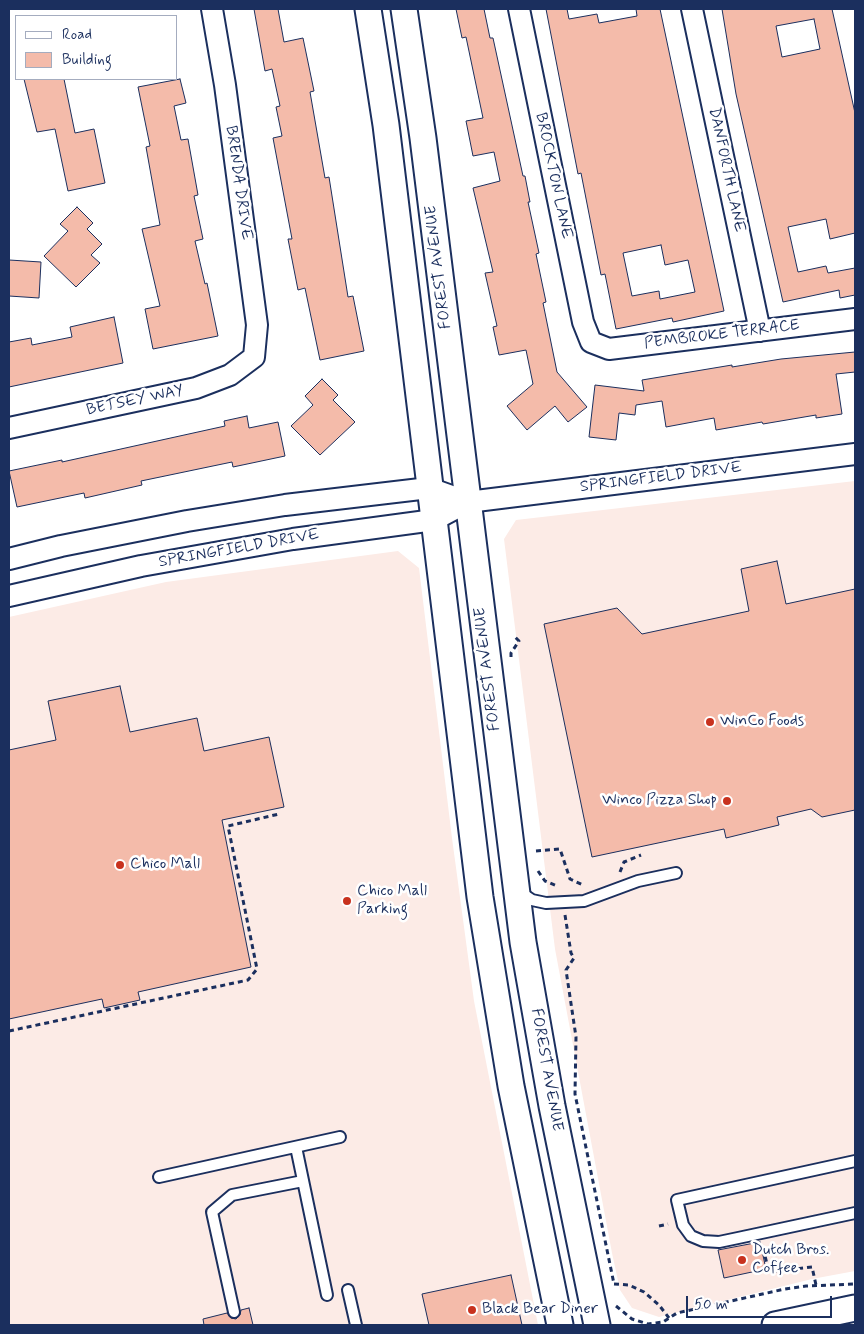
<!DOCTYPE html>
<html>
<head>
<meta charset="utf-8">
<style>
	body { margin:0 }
	#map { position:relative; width:864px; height:1334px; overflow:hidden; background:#fff; font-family:Mynerve,sans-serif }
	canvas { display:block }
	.frame { position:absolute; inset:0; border:10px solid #1b2f5e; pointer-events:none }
	.legend { position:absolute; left:15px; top:15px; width:162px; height:65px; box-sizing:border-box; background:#fff; border:1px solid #a4acbf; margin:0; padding:6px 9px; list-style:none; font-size:15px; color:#1b2f5e }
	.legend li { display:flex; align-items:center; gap:10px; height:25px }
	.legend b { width:25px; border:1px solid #a4acbf }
	.scale { position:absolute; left:686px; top:1296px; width:146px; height:22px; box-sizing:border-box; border:2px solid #1b2f5e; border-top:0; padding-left:6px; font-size:15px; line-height:18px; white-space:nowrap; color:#1b2f5e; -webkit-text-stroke:4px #fff; paint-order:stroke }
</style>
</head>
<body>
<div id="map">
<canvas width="864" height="1334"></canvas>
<div class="frame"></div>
<ul class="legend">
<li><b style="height:6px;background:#fff"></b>Road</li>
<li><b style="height:14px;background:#f4bbaa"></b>Building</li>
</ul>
<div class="scale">50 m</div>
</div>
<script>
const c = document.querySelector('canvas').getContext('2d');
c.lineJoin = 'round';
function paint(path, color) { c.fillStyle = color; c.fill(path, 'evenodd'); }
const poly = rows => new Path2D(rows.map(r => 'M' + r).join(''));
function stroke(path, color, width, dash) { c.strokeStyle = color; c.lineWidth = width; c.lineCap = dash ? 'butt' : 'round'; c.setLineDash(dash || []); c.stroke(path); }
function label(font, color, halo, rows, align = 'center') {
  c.font = font + ' Mynerve,sans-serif'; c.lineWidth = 5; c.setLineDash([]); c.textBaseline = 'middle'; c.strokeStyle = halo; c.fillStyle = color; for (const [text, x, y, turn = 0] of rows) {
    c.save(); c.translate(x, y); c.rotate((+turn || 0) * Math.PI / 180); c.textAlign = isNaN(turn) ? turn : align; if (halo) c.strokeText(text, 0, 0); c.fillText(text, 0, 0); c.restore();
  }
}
const built = poly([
	[855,481,855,1271,812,1279,659,1317,632,1308,620,1290,612,1253,555,949,504,539,516,520],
	[398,551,419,568,452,838,474,1001,538,1325,9,1325,9,617,166,582]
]);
const building = poly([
	[254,9,278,9,284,42,303,38,314,91,310,92,325,178,329,177,348,297,353,296,364,351,320,360,305,288,298,290,288,239,292,239,273,138,282,136,276,107,280,106,272,69,265,71,254,9],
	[456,9,484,9,490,38,493,38,523,176,525,176,530,202,528,202,539,253,536,254,546,302,543,303,557,372,587,407,568,422,555,406,527,430,507,406,533,384,526,350,499,355,493,327,497,326,485,273,493,272,473,188,500,181,494,152,473,156,466,121,483,118,466,37,462,38,456,9],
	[546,9,567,9,569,19,597,14,599,23,637,16,636,9,660,9,724,311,673,322,672,318,616,329,605,274,601,275,581,173,578,174,546,9],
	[661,245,665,265,688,260,695,292,660,299,659,291,632,296,623,253,661,245],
	[722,9,832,9,855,113,855,233,830,239,826,219,788,227,798,272,826,266,828,273,855,268,855,295,840,298,839,290,783,302,736,94,722,9],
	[814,19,820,49,782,57,776,26,814,19],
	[24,79,64,79,75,133,94,129,105,183,68,191,55,129,37,132,24,79],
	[180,79,186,103,174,106,181,140,188,139,198,195,194,196,203,239,195,241,205,284,207,283,218,336,153,349,145,309,160,306,142,229,160,225,146,147,150,146,138,87,180,79],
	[77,207,93,223,87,229,102,244,91,255,100,263,76,287,44,256,68,231,60,224,77,207],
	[9,260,41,262,39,298,9,296,9,260],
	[114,317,123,363,9,387,9,342,31,338,32,345,72,337,70,327,114,317],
	[855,352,855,372,836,374,842,414,816,418,816,415,763,424,762,422,716,430,714,418,666,427,662,401,636,405,635,415,619,413,616,440,589,437,595,385,644,391,642,380,732,365,732,367,781,359,855,352],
	[322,379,338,395,333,400,355,422,320,455,291,426,313,405,305,396,322,379],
	[247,416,249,428,278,422,285,456,233,467,232,462,141,481,142,485,85,498,84,493,17,507,9,471,62,460,62,462,225,426,224,421,247,416],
	[777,561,786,604,855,589,855,810,822,817,811,809,777,817,779,825,726,838,724,829,592,857,544,624,617,608,642,634,749,611,741,569,777,561],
	[120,686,130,732,197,718,204,751,269,737,284,807,222,820,251,967,138,992,140,1000,104,1008,102,999,9,1019,9,750,56,740,48,701,120,686],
	[760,1242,766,1269,724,1278,718,1250,760,1242],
	[511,1275,522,1325,429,1325,422,1294,511,1275],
	[249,1308,253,1325,204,1325,203,1319,227,1313,231,1318,236,1319,240,1315,241,1310,249,1308]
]);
const path = poly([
	[511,657,511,653,519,641,514,636],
	[536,851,560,849,570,879,583,885],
	[538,871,545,881,557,886],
	[620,872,624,862,641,855],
	[565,915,571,953,574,958,566,970,576,1037,575,1094,614,1284],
	[9,1031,248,980,257,969,228,826,279,814],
	[659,1226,668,1224],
	[763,1248,769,1272,812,1267,816,1285],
	[614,1284,629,1285,644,1292,659,1305,669,1318],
	[616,1306,632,1319,648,1324,656,1323,663,1322,677,1313,785,1289,806,1286,855,1284]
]);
const service = poly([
	[520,892,532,900,546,903,584,901,638,881,676,873],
	[296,1147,327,1295],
	[855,1161,677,1200,683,1225,691,1236,703,1241,719,1242,738,1238,855,1213],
	[159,1177,340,1137],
	[348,1290,356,1325],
	[234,1312,212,1212,232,1195,303,1181]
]);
const minor = poly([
	[519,9,583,322,591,342,609,349,855,319],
	[692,9,760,331],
	[9,428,196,388,230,375,254,357,257,325,225,85,212,9],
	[9,559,61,546,187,521,285,505,429,488,468,502],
	[9,596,141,566,293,539,434,520,468,502,855,454]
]);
const tertiary = poly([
	[368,9,386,125,480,897,511,1086,560,1325],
	[404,9,423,138,523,942,552,1106,597,1325],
	[775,1325,855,1308]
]);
const markers = [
	[710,722,5,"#c8321e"],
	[727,801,5,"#c8321e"],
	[120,865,5,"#c8321e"],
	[347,901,5,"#c8321e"],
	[742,1260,5,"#c8321e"],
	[472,1310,5,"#c8321e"]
];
const streetNames = [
	["DANFORTH LANE",726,170,78],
	["BROCKTON LANE",553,176,78],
	["BRENDA DRIVE",238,183,82],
	["FOREST AVENUE",439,267,-97],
	["PEMBROKE TERRACE",722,335,-7],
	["BETSEY WAY",135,401,-12],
	["SPRINGFIELD DRIVE",661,478,-7],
	["SPRINGFIELD DRIVE",239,549,-10],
	["FOREST AVENUE",488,669,-97],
	["FOREST AVENUE",546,1070,80]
];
const poiNames = [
	["WinCo Foods",720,722],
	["Winco Pizza Shop",717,801,"right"],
	["Chico Mall",130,865],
	["Chico Mall",357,892],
	["Parking",357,910],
	["Dutch Bros.",752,1251],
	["Coffee",752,1269],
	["Black Bear Diner",482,1310]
];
paint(built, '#fcebe6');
paint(building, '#f4bbaa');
stroke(building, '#1b2f5e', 1);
stroke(service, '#1b2f5e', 14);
stroke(minor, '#1b2f5e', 24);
stroke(tertiary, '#1b2f5e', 29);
stroke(path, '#1b2f5e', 3, [5, 4]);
stroke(service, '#fff', 10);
stroke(minor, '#fff', 20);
stroke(tertiary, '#fff', 25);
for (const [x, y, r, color] of markers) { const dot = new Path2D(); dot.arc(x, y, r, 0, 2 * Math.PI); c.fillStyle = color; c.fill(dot); stroke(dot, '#fff', 2); }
label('16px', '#1b2f5e', '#fff', streetNames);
label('16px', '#1b2f5e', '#fff', poiNames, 'left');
</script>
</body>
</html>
